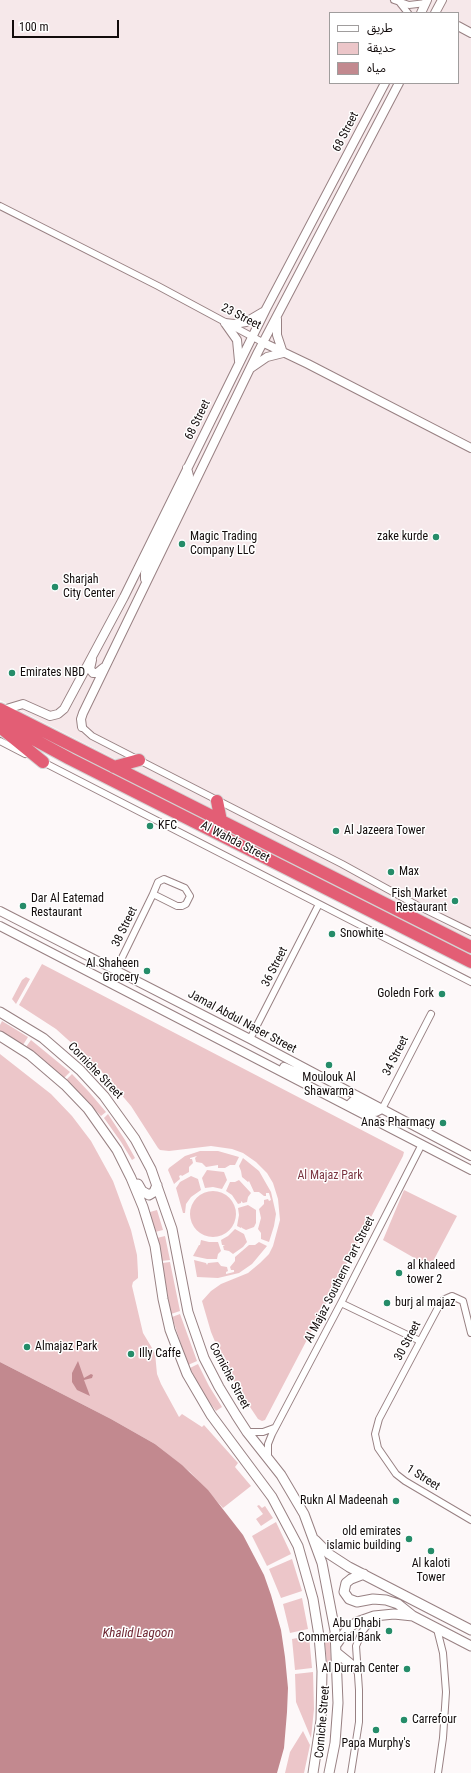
<!DOCTYPE html>
<html>
<head>
<meta charset="utf-8">
<style>
	body { margin:0 }
	#map { position:relative; width:471px; height:1773px; overflow:hidden; background:#fdf8f9; font-family:"Roboto Condensed","Noto Sans Arabic",sans-serif }
	canvas { display:block }
	.legend { position:absolute; left:329px; top:12px; width:130px; height:72px; box-sizing:border-box; background:#fff; border:1px solid #a09d9d; margin:0; padding:5px 7px; list-style:none; font-size:12px; color:#120b0b }
	.legend li { display:flex; align-items:center; gap:8px; height:20px }
	.legend b { width:20px; border:1px solid #a09d9d }
	.scale { position:absolute; left:12px; top:20px; width:107px; height:18px; box-sizing:border-box; border:2px solid #120b0b; border-top:0; padding-left:5px; font-size:12px; line-height:14px; white-space:nowrap; color:#120b0b; -webkit-text-stroke:3px #fff; paint-order:stroke }
</style>
</head>
<body>
<div id="map">
<canvas width="471" height="1773"></canvas>
<ul class="legend">
<li><b style="height:5px;background:#fff"></b>طريق</li>
<li><b style="height:11px;background:#ecc6c9"></b>حديقة</li>
<li><b style="height:11px;background:#c2898f"></b>مياه</li>
</ul>
<div class="scale">100 m</div>
</div>
<script>
const c = document.querySelector('canvas').getContext('2d');
c.lineJoin = 'round';
function paint(path, color) { c.fillStyle = color; c.fill(path, 'evenodd'); }
const poly = rows => new Path2D(rows.map(r => 'M' + r).join(''));
function stroke(path, color, width, dash) { c.strokeStyle = color; c.lineWidth = width; c.lineCap = dash ? 'butt' : 'round'; c.setLineDash(dash || []); c.stroke(path); }
function label(font, color, halo, rows, align = 'center') {
  c.font = font + ' "Roboto Condensed",sans-serif'; c.lineWidth = 3; c.setLineDash([]); c.textBaseline = 'middle'; c.strokeStyle = halo; c.fillStyle = color; for (const [text, x, y, turn = 0] of rows) {
    c.save(); c.translate(x, y); c.rotate((+turn || 0) * Math.PI / 180); c.textAlign = isNaN(turn) ? turn : align; if (halo) c.strokeText(text, 0, 0); c.fillText(text, 0, 0); c.restore();
  }
}
const built = poly([
	[0,0,471,0,471,941,0,700],
	[330,13,458,13,458,83,330,83]
]);
const green = poly([
	[42,964,404,1152,403,1156,265,1420,262,1421,258,1419,244,1398,226,1368,211,1332,202,1301,211,1291,221,1284,248,1273,260,1263,269,1254,273,1246,280,1220,278,1199,273,1183,267,1173,256,1162,243,1153,232,1149,211,1146,169,1151,160,1150,158,1148,131,1106,96,1065,56,1029,19,1005],
	[26,977,30,979,16,1004,12,999,22,980],
	[2,1021,28,1037,23,1045,0,1031,0,1025],
	[31,1040,70,1072,64,1078,26,1047],
	[0,1054,51,1094,72,1116,91,1141,113,1181,131,1230,137,1255,138,1273,138,1278,133,1282,132,1286,143,1333,155,1353,157,1374,161,1384,179,1417,182,1414,202,1427,204,1425,238,1463,235,1467,251,1486,223,1508,190,1472,155,1444,111,1419,0,1362],
	[72,1074,89,1092,106,1112,101,1116,66,1080],
	[108,1114,125,1140,135,1158,132,1160,121,1142,104,1118],
	[200,1151,218,1151,239,1157,235,1165,230,1165,225,1168,218,1168,218,1165,206,1167,202,1163,196,1162,195,1158,197,1156,190,1158,190,1159,192,1159,193,1163,189,1167,189,1172,182,1176,181,1175,179,1176,180,1179,174,1184,168,1170,169,1168,185,1156],
	[243,1158,259,1171,271,1192,276,1214,274,1226,269,1242,261,1239,261,1233,258,1229,261,1218,259,1209,264,1204,264,1200,268,1199,269,1201,271,1200,269,1193,266,1193,266,1196,264,1196,259,1192,254,1192,249,1181,248,1182,242,1177,241,1171,239,1166],
	[207,1170,224,1172,227,1180,222,1189,213,1187,205,1188,202,1178],
	[191,1176,198,1179,201,1190,191,1197,186,1204,185,1213,183,1213,176,1188,180,1182],
	[239,1180,251,1193,248,1197,247,1202,243,1203,241,1201,241,1203,238,1204,232,1195,226,1191,230,1182,235,1182],
	[404,1190,457,1216,430,1267,383,1240],
	'190 1214a23 23 0 1 1 46 0a23 23 0 1 1-46 0Z',
	[248,1205,256,1210,256,1223,254,1227,246,1230,242,1228,242,1227,241,1228,237,1226,239,1215,238,1208],
	[157,1210,163,1230,155,1232,150,1212],
	[235,1229,244,1234,247,1242,243,1247,233,1254,229,1251,224,1250,223,1246,225,1245,222,1245,221,1240,228,1236],
	[165,1236,170,1260,161,1261,157,1238],
	[201,1240,209,1242,218,1242,221,1251,218,1254,217,1259,207,1259,193,1256,199,1245,200,1245],
	[259,1242,267,1246,252,1264,239,1273,218,1278,197,1277,194,1260,206,1263,207,1265,208,1263,218,1262,221,1266,227,1267,228,1271,226,1272,226,1274,234,1272,234,1270,231,1270,230,1267,235,1261,235,1257,249,1245,255,1245],
	[170,1262,180,1311,171,1314,162,1263],
	[180,1314,197,1361,188,1365,172,1317],
	[198,1364,209,1386,222,1407,216,1411,204,1395,190,1368],
	[259,1505,262,1508,265,1506,273,1518,261,1526,256,1519,263,1514,257,1506],
	[276,1522,291,1554,267,1566,252,1536],
	[292,1559,302,1591,281,1598,269,1569],
	[302,1598,308,1629,290,1633,283,1604],
	[329,1633,332,1673,328,1673,324,1634],
	[309,1636,312,1668,295,1670,292,1639],
	[313,1672,314,1709,311,1738,296,1702,295,1674],
	[303,1731,310,1745,304,1773,285,1773,290,1752]
]);
const water = poly([
	[78,1361,84,1378,91,1374,93,1375,92,1378,84,1380,90,1396,77,1390,72,1382,72,1373],
	[0,1362,111,1419,155,1444,182,1465,208,1490,243,1535,264,1575,271,1595,281,1630,285,1657,288,1688,287,1712,284,1748,277,1773,0,1773]
]);
const minor = poly([
	[394,0,409,5,426,3],
	[400,3,408,13],
	[0,206,158,286,264,343],
	[82,727,92,736,342,864,420,907,471,932],
	[0,741,25,754],
	[41,761,471,982],
	[116,970,153,894,177,906,182,906,186,904,190,896,185,888,164,879,158,882,153,894],
	[250,1039,319,904],
	[382,1109,431,1014],
	[341,1303,420,1341],
	[471,1333,463,1301,452,1296,445,1299,441,1302,379,1419,375,1434,378,1448,396,1474,405,1481,471,1520],
	[247,1432,263,1432,274,1428],
	[268,1457,268,1444,272,1434,341,1303,422,1144],
	[437,1629,443,1653,446,1692,443,1738,438,1773],
	[351,1773,359,1722,359,1690,356,1646,362,1632,374,1617]
]);
const tertiary = poly([
	[421,13,427,0],
	[435,13,442,0],
	[458,26,471,33],
	[277,319,277,335,283,353],
	[225,323,234,324,246,322,263,312],
	[225,323,237,340,239,361],
	[264,343,308,364,471,448],
	[251,368,267,357,283,353],
	[145,579,145,573,148,564,187,485,189,476,187,468],
	[92,660,90,669,93,673,97,673,103,668],
	[3,710,23,704,50,716,58,714,64,709,124,597,266,309,385,83],
	[82,727,81,719,83,713,258,352,399,83],
	[0,911,250,1039,471,1156],
	[0,926,471,1170],
	[284,1067,305,1076,309,1074,311,1072],
	[348,1106,353,1101,376,1112,382,1109]
]);
const secondary = poly([
	[0,1012,43,1038,80,1070,104,1096,135,1139,151,1169,172,1229,188,1312,204,1358,219,1387,236,1415,247,1432,281,1475,304,1514,322,1563,335,1631,338,1703,335,1743,329,1773],
	[0,1036,30,1055,65,1085,88,1109,117,1150,131,1178,143,1207,155,1246,163,1299,170,1330,187,1374,211,1415,272,1497,298,1546,313,1599,319,1636,322,1671,321,1720,313,1773],
	[138,1184,142,1191,149,1195,154,1192,157,1185],
	[315,1540,329,1554,349,1567,471,1630],
	[364,1574,351,1579,346,1583,344,1592,349,1599,357,1602,373,1599,386,1600,398,1604,413,1616],
	[336,1645,348,1628,357,1622,374,1616,394,1614,413,1616,471,1646],
	[337,1653,358,1670]
]);
const motorway = poly([
	[0,709,471,947],
	[0,721,70,759,471,962],
	[0,727,43,762],
	[114,767,139,760],
	[217,801,221,821]
]);
const markers = [
	[436,537,4,"#258c69"],
	[182,544,4,"#258c69"],
	[55,587,4,"#258c69"],
	[12,673,4,"#258c69"],
	[150,826,4,"#258c69"],
	[336,831,4,"#258c69"],
	[391,872,4,"#258c69"],
	[455,901,4,"#258c69"],
	[23,906,4,"#258c69"],
	[332,934,4,"#258c69"],
	[147,971,4,"#258c69"],
	[442,994,4,"#258c69"],
	[329,1065,4,"#258c69"],
	[443,1123,4,"#258c69"],
	[399,1273,4,"#258c69"],
	[387,1303,4,"#258c69"],
	[27,1347,4,"#258c69"],
	[131,1354,4,"#258c69"],
	[396,1501,4,"#258c69"],
	[409,1539,4,"#258c69"],
	[431,1551,4,"#258c69"],
	[389,1631,4,"#258c69"],
	[407,1669,4,"#258c69"],
	[404,1720,4,"#258c69"],
	[376,1730,4,"#258c69"]
];
const streetNames = [
	["68 Street",346,132,-63],
	["23 Street",241,317,27],
	["68 Street",198,420,-64],
	["Al Wahda Street",235,842,27],
	["38 Street",125,927,-64],
	["36 Street",275,967,-63],
	["Jamal Abdul Naser Street",242,1022,28],
	["34 Street",396,1056,-63],
	["Corniche Street",95,1071,46],
	["Al Majaz Southern Part Street",340,1280,-63],
	["30 Street",408,1341,-62],
	["Corniche Street",229,1376,62],
	["1 Street",423,1478,32],
	["Corniche Street",323,1722,-85]
];
const poiNames = [
	["Magic Trading",190,537],
	["Company LLC",190,551],
	["zake kurde",428,537,"right"],
	["Sharjah",63,580],
	["City Center",63,594],
	["Emirates NBD",20,673],
	["KFC",158,826],
	["Al Jazeera Tower",344,831],
	["Max",399,872],
	["Fish Market",447,894,"right"],
	["Restaurant",447,908,"right"],
	["Dar Al Eatemad",31,899],
	["Restaurant",31,913],
	["Snowhite",340,934],
	["Al Shaheen",139,964,"right"],
	["Grocery",139,978,"right"],
	["Goledn Fork",434,994,"right"],
	["Moulouk Al",329,1078,"center"],
	["Shawarma",329,1092,"center"],
	["Anas Pharmacy",435,1123,"right"],
	["al khaleed",407,1266],
	["tower 2",407,1280],
	["burj al majaz",395,1303],
	["Almajaz Park",35,1347],
	["Illy Caffe",139,1354],
	["Rukn Al Madeenah",388,1501,"right"],
	["old emirates",401,1532,"right"],
	["islamic building",401,1546,"right"],
	["Al kaloti",431,1564,"center"],
	["Tower",431,1578,"center"],
	["Abu Dhabi",381,1624,"right"],
	["Commercial Bank",381,1638,"right"],
	["Al Durrah Center",399,1669,"right"],
	["Carrefour",412,1720],
	["Papa Murphy's",376,1744,"center"]
];
const parkNames = [
	["Al Majaz Park",330,1176]
];
const waterNames = [
	["Khalid Lagoon",138,1634]
];
paint(built, '#f6e8ea');
paint(green, '#ecc6c9');
paint(water, '#c2898f');
stroke(minor, '#988183', 8);
stroke(tertiary, '#988183', 10);
stroke(secondary, '#988183', 11);
stroke(motorway, '#d4d3d3', 14);
stroke(minor, '#fff', 6);
stroke(tertiary, '#fff', 8);
stroke(secondary, '#fff', 9);
stroke(motorway, '#e35e75', 12);
for (const [x, y, r, color] of markers) { const dot = new Path2D(); dot.arc(x, y, r, 0, 2 * Math.PI); c.fillStyle = color; c.fill(dot); stroke(dot, '#fff', 1.5); }
label('12px', '#120b0b', '#fff', streetNames);
label('12px', '#120b0b', '#fff', poiNames, 'left');
label('12px', '#7a333f', '#fff', parkNames);
label('italic 13px', '#6f2935', '#fff', waterNames);
</script>
</body>
</html>
